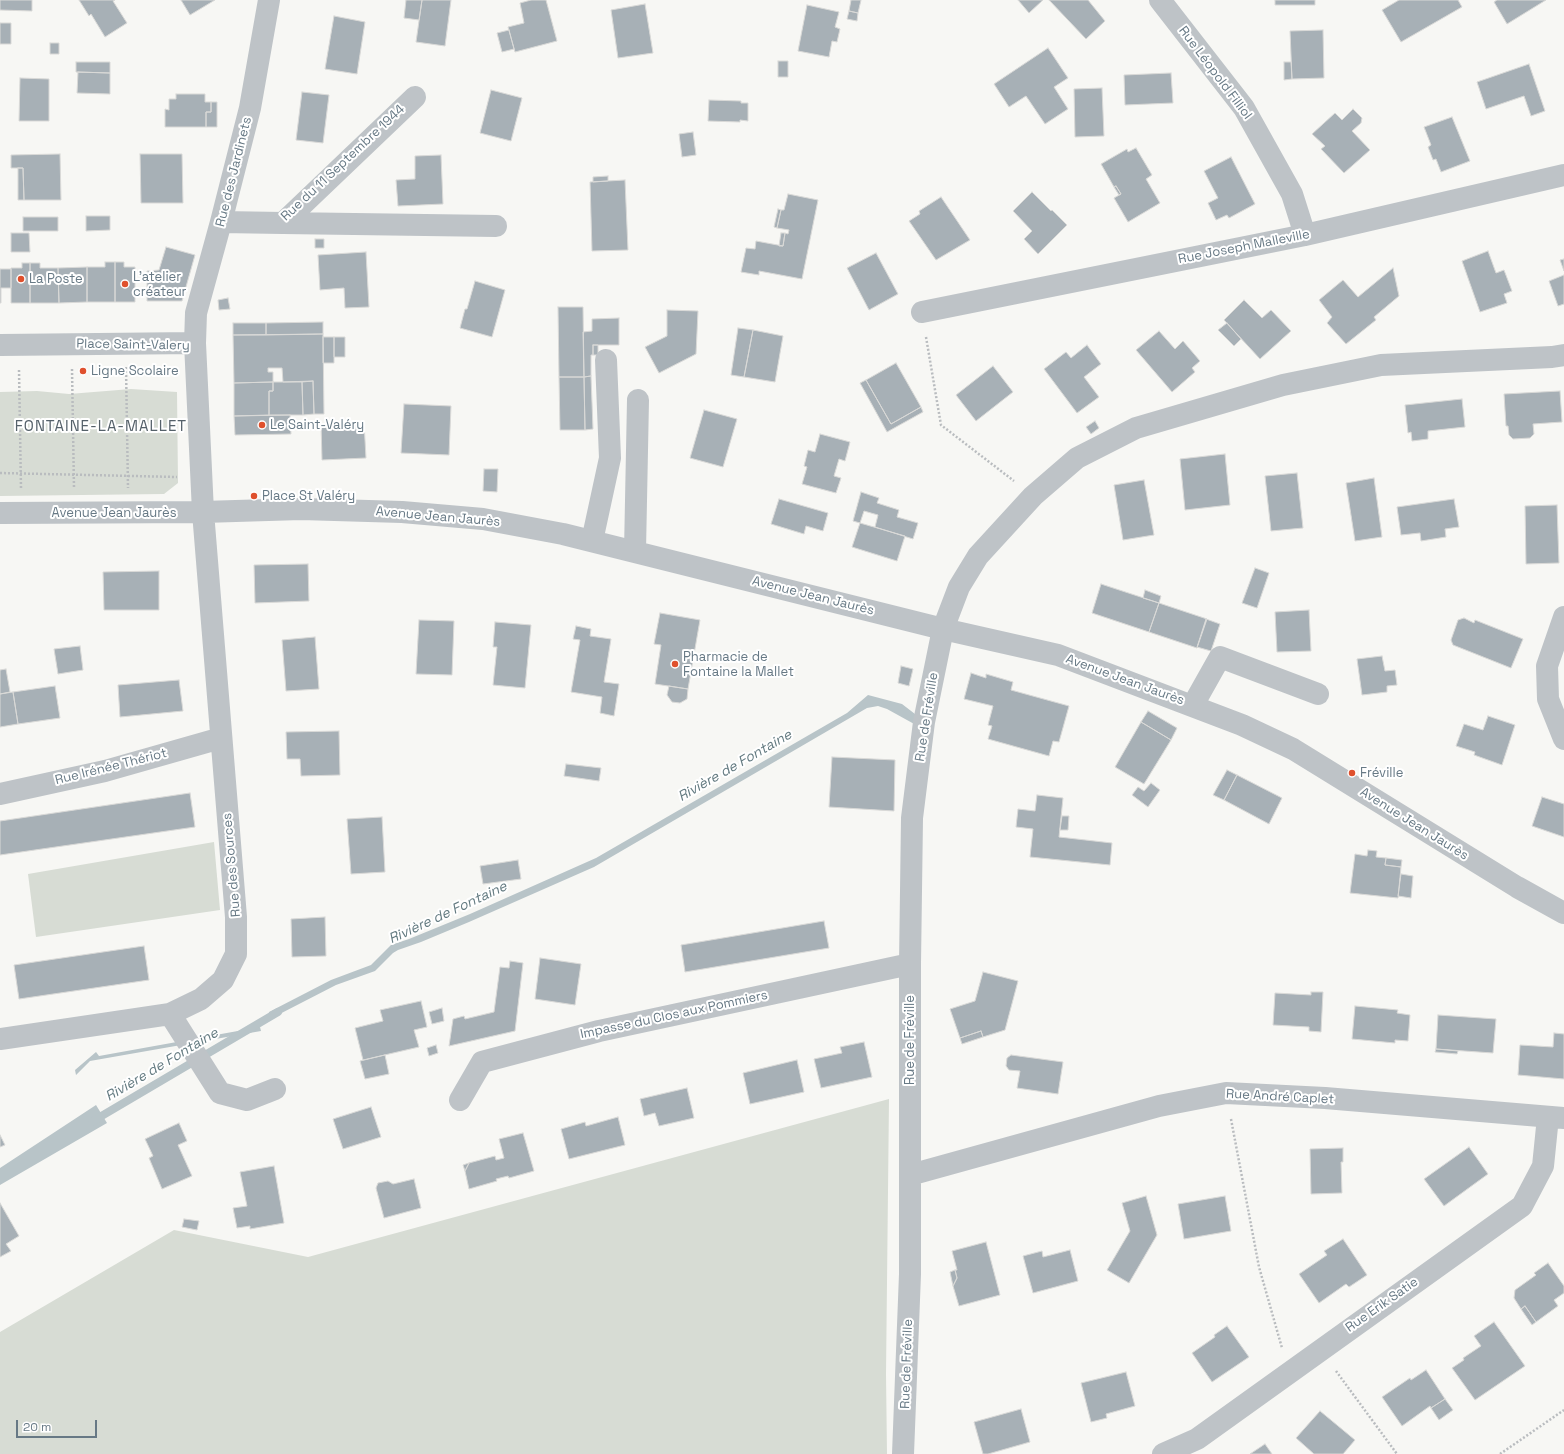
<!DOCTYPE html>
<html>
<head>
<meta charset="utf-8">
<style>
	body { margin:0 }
	#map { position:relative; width:1564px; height:1454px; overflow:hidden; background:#f7f7f4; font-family:"Space Grotesk",sans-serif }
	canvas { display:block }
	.scale { position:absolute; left:16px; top:1420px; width:81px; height:18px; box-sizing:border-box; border:2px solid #677985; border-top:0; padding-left:5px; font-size:12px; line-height:14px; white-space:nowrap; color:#677985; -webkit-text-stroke:3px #fff; paint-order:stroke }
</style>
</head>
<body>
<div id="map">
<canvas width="1564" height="1454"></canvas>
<div class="scale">20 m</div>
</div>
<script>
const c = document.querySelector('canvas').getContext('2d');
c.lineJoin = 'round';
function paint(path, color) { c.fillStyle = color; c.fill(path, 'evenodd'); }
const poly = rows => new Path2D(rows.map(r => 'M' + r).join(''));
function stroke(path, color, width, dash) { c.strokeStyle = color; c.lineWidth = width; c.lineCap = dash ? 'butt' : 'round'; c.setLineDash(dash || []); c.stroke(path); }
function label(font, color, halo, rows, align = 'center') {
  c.font = font + ' "Space Grotesk",sans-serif'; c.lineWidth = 4; c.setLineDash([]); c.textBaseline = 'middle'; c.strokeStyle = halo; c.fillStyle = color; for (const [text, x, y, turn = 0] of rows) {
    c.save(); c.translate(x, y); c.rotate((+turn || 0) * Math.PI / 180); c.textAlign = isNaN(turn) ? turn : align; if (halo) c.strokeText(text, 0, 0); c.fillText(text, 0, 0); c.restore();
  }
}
const green = poly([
	[131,389,177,392,178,483,164,494,0,496,0,392,37,391,69,394],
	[214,842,220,910,36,937,28,874],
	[889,1099,886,1374,887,1454,0,1454,0,1332,174,1230,308,1257]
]);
const water = poly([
	[868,695,902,704,915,714,916,725,887,709,878,706,867,708,594,867,469,922,421,942,398,950,393,953,375,971,336,985,268,1020,269,1012,331,980,371,965,391,945,409,939,470,914,596,858,847,713],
	[260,1027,261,1031,90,1061,76,1075,75,1070,96,1052,99,1056],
	[96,1105,107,1123,0,1185,0,1168]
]);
const stream = poly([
	[93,1121,278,1012]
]);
const building = poly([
	[0,0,32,0,32,11,0,10,0,0],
	[79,0,115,0,113,1,127,23,105,37,91,14,89,16,79,0],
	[181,0,215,0,190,15,181,0],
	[406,0,422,0,419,20,404,18,406,0],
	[422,0,451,0,445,46,416,42,422,0],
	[531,0,546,0,557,41,515,52,508,27,524,23,520,3,531,0],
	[851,0,861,0,858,13,849,11,851,0],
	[1018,0,1043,0,1029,13,1018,0],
	[1049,0,1088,0,1105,21,1086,39,1049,0],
	[1275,0,1315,0,1315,5,1275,5,1275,0],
	[1399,0,1458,0,1462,7,1401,42,1382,10,1399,0],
	[1497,0,1546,0,1507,24,1494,2,1497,0],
	[645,4,653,53,618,58,611,10,645,4],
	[807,5,839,12,835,27,840,29,837,42,832,41,829,57,798,51,807,5],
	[849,11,858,13,857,21,847,19,849,11],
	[334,16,365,22,357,74,325,69,334,16],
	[0,23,11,23,11,44,0,44,0,23],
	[509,30,514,49,502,52,497,33,509,30],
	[1323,30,1324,78,1292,79,1290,31,1323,30],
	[50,43,59,43,59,54,50,54,50,43],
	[1048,48,1068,78,1054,87,1068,109,1045,124,1026,96,1009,107,994,84,1048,48],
	[778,61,788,61,788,77,778,77,778,61],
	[76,62,110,62,110,73,76,72,76,62],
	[1284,62,1291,62,1292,79,1284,80,1284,62],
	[1529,64,1545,111,1531,116,1524,96,1486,109,1477,82,1529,64],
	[78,72,110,73,110,94,77,93,78,72],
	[1171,73,1173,103,1125,105,1124,75,1171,73],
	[20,78,49,79,49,121,19,121,20,78],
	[1102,88,1104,136,1075,137,1074,89,1102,88],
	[491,90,522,98,511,141,480,133,491,90],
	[302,92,329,95,323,143,296,140,302,92],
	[176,94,205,94,205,102,211,102,211,112,206,112,206,127,165,127,165,109,169,110,169,99,176,99,176,94],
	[709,100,741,101,741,103,748,103,748,121,740,120,740,122,708,121,709,100],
	[211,102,217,102,217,127,206,127,206,112,211,112,211,102],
	[1353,109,1362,118,1361,123,1352,131,1370,150,1344,173,1321,149,1325,146,1312,134,1335,113,1342,120,1353,109],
	[1452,117,1470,161,1441,172,1436,159,1433,160,1428,147,1431,145,1424,127,1452,117],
	[693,132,696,155,682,157,679,134,693,132],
	[1136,148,1152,175,1146,179,1160,203,1128,222,1114,198,1121,194,1116,186,1114,187,1101,164,1127,149,1128,152,1136,148],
	[60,154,61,200,24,200,23,168,11,168,11,155,60,154],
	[140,154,182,154,183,203,141,203,140,154],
	[441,155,443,204,398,206,396,180,415,179,415,156,441,155],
	[1231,157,1255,204,1229,218,1227,215,1216,220,1208,203,1218,198,1204,171,1231,157],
	[18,168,23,168,24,200,18,200,18,168],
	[608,176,608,181,593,182,593,177,608,176],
	[625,180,628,250,592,251,590,182,625,180],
	[1116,186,1121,194,1119,195,1114,187,1116,186],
	[1032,192,1051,211,1052,210,1067,225,1038,254,1024,239,1032,231,1013,211,1032,192],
	[788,194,818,200,802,279,759,271,759,275,741,272,746,248,755,249,756,241,783,246,785,233,788,234,789,230,777,228,781,210,784,210,788,194],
	[941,197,970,240,936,260,909,221,920,214,919,211,941,197],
	[778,209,781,210,777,228,774,227,778,209],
	[86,216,110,216,110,230,86,231,86,216],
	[23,217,58,217,58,231,23,231,23,217],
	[11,233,29,233,30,252,11,252,11,233],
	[781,233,785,233,783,246,779,246,781,233],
	[315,239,324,239,324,248,315,248,315,239],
	[166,247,195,255,182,301,147,301,147,271,159,270,166,247],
	[1488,251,1496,273,1504,270,1512,291,1504,294,1507,303,1480,312,1462,261,1488,251],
	[366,252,369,307,345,308,344,288,320,290,318,255,366,252],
	[876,253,898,294,869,310,847,268,876,253],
	[1564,259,1564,271,1560,260,1564,259],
	[105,262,115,262,115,302,87,302,87,267,105,267,105,262],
	[115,262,124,262,124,267,135,267,135,302,115,302,115,262],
	[22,263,30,263,30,303,11,303,11,268,22,268,22,263],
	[30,263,40,263,40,268,58,268,59,303,30,303,30,263],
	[87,267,87,302,59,303,58,268,87,267],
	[1393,268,1399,296,1374,317,1376,320,1346,344,1327,323,1332,317,1319,300,1343,280,1358,297,1393,268],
	[0,269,11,269,11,288,1,288,1,303,0,303,0,269],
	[1564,275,1564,304,1558,306,1549,281,1564,275],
	[475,281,505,290,492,337,460,328,465,309,467,309,475,281],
	[228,298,230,309,219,310,218,300,228,298],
	[1244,300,1262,318,1271,310,1291,331,1260,359,1224,320,1244,300],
	[558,307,583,307,584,377,559,377,558,307],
	[667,310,698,311,696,354,659,373,645,347,667,336,667,310],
	[619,318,619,345,593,345,593,355,591,355,591,376,584,377,583,332,592,331,592,319,619,318],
	[323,322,323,334,266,335,266,323,323,322],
	[233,323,266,323,266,335,233,335,233,323],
	[1227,323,1241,339,1234,346,1218,330,1227,323],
	[738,328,753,330,744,377,731,375,738,328],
	[753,330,783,336,775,382,744,377,753,330],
	[1159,331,1175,349,1183,341,1200,361,1192,368,1195,372,1172,392,1136,350,1159,331],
	[323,334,324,414,314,414,313,381,283,382,282,368,268,368,268,372,273,372,273,382,234,383,233,335,323,334],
	[323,337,334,337,334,363,323,363,323,337],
	[334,337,345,337,345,357,334,357,334,337],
	[593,345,598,345,598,355,593,355,593,345],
	[1087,345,1101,364,1084,377,1099,397,1077,413,1044,369,1066,352,1071,358,1087,345],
	[896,363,921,407,891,424,866,380,896,363],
	[993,366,1013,392,976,421,956,395,993,366],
	[591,376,593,429,585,430,584,377,591,376],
	[559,377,584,377,585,430,560,430,559,377],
	[866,380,891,424,921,407,923,412,887,432,860,383,866,380],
	[313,381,314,414,303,415,302,382,313,381],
	[273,382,273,391,269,391,269,415,234,416,234,383,273,382],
	[273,382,302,382,303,415,269,415,269,391,273,391,273,382],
	[1560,391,1562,422,1533,424,1534,434,1530,438,1513,439,1509,435,1508,426,1506,426,1504,394,1560,391],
	[1462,399,1465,427,1428,431,1428,439,1412,441,1411,432,1408,433,1405,405,1462,399],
	[404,404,451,406,449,455,401,453,404,404],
	[704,410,737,419,723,467,690,458,704,410],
	[290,415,291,434,235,435,234,416,290,415],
	[1095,421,1099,428,1091,434,1086,427,1095,421],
	[364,422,366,458,322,460,321,424,364,422],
	[820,434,850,442,845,461,839,459,834,476,841,478,836,493,802,484,807,467,804,466,808,450,815,452,820,434],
	[1225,454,1230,505,1185,510,1180,459,1225,454],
	[484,469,498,469,497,492,483,491,484,469],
	[1297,473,1303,528,1271,531,1265,476,1297,473],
	[1374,478,1382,537,1355,541,1346,483,1374,478],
	[1144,480,1154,535,1123,540,1114,485,1144,480],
	[861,492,879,498,877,503,899,510,897,517,918,523,913,539,875,527,878,515,864,511,860,523,853,521,861,492],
	[779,499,828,513,823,531,806,526,804,534,771,524,779,499],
	[1454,499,1459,527,1445,529,1446,537,1421,541,1420,533,1401,535,1397,507,1454,499],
	[1557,505,1559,563,1526,564,1525,506,1557,505],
	[860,523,905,536,897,561,852,547,860,523],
	[308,564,309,601,255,603,254,565,308,564],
	[1255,568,1269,573,1257,608,1242,603,1255,568],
	[159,571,159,610,104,610,103,572,159,571],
	[1101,584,1159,603,1149,632,1092,613,1101,584],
	[1145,590,1161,596,1159,603,1143,598,1145,590],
	[1159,603,1207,619,1197,648,1149,632,1159,603],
	[1309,610,1311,651,1277,652,1275,612,1309,610],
	[660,613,700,620,688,689,655,684,661,645,654,644,660,613],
	[1464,618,1474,623,1475,620,1523,639,1511,668,1453,645,1451,640,1458,620,1464,618],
	[1206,619,1220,624,1211,651,1197,647,1206,619],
	[419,620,454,621,452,675,416,674,419,620],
	[495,622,531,625,525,688,493,685,497,647,493,647,495,622],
	[576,626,591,629,590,636,611,639,604,682,619,684,614,716,600,713,602,697,571,692,580,640,573,639,576,626],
	[315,637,319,689,286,691,282,640,315,637],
	[80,646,83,670,58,674,54,649,80,646],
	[1382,656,1385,671,1395,670,1397,685,1387,686,1387,692,1362,695,1357,659,1382,656],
	[901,666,913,669,909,686,898,683,901,666],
	[6,669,10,692,0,694,0,670,6,669],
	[971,673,986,678,986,674,1013,682,1011,690,1069,706,1059,742,1053,741,1049,756,988,739,992,726,988,725,993,706,964,699,971,673],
	[179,680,183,711,120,717,118,685,179,680],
	[55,686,60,718,18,724,13,692,55,686],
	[669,686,688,689,687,699,680,703,672,702,667,695,669,686],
	[13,692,18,724,0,727,0,694,13,692],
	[1148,711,1177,728,1171,740,1141,722,1148,711],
	[1488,716,1515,725,1502,765,1474,755,1475,752,1456,746,1464,724,1483,730,1488,716],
	[1141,722,1171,740,1144,784,1115,767,1141,722],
	[339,731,340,775,301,776,300,759,287,759,286,732,339,731],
	[832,757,895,760,894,811,829,807,832,757],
	[566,764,601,768,599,781,564,776,566,764],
	[1227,770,1237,775,1224,800,1213,795,1227,770],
	[1237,775,1282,798,1269,824,1224,800,1237,775],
	[1151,783,1160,790,1148,807,1132,795,1138,787,1144,791,1151,783],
	[190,793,195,827,0,855,0,821,190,793],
	[1037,795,1063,798,1059,837,1112,843,1110,865,1030,857,1033,829,1016,827,1018,809,1035,811,1037,795],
	[1542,797,1564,804,1564,837,1532,826,1542,797],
	[1062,816,1069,816,1068,830,1060,830,1062,816],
	[382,817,385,872,351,874,347,819,382,817],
	[1368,850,1377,851,1376,857,1386,858,1385,865,1401,867,1398,898,1350,893,1355,854,1367,856,1368,850],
	[1386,858,1402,860,1401,867,1385,865,1386,858],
	[518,860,521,879,483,884,480,866,518,860],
	[1401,874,1413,876,1411,898,1398,896,1401,874],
	[325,917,326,956,292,957,291,919,325,917],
	[824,921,829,948,685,972,681,945,824,921],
	[144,946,149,980,19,999,14,965,144,946],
	[540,958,581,964,575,1005,535,999,540,958],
	[510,961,523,963,515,1031,449,1046,453,1019,464,1016,465,1019,494,1012,500,967,509,968,510,961],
	[983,972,1018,981,1005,1030,983,1037,981,1031,960,1038,950,1009,975,1001,983,972],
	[1311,992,1323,992,1321,1032,1309,1031,1309,1027,1273,1025,1275,993,1311,995,1311,992],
	[421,1001,427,1027,414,1030,419,1047,363,1060,355,1028,383,1021,380,1010,421,1001],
	[1355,1006,1398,1010,1397,1013,1410,1015,1408,1041,1395,1040,1395,1043,1352,1039,1355,1006],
	[442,1008,444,1021,432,1024,429,1012,442,1008],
	[1438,1015,1496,1019,1493,1053,1436,1049,1438,1015],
	[981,1031,983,1037,962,1044,960,1038,981,1031],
	[1554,1033,1564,1034,1564,1079,1518,1075,1520,1045,1553,1047,1554,1033],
	[864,1042,872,1077,821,1088,814,1059,842,1053,840,1047,864,1042],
	[436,1045,438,1053,429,1056,427,1048,436,1045],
	[1436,1049,1458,1051,1457,1054,1435,1052,1436,1049],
	[385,1055,389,1074,365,1079,360,1061,385,1055],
	[1011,1055,1063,1062,1058,1094,1017,1088,1020,1071,1009,1070,1006,1066,1007,1058,1011,1055],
	[797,1060,804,1092,750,1104,743,1073,797,1060],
	[687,1088,694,1118,659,1126,655,1113,644,1116,640,1099,687,1088],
	[371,1107,381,1137,343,1149,333,1119,371,1107],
	[618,1117,625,1145,569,1159,561,1129,585,1122,586,1126,618,1117],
	[179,1123,187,1141,178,1145,192,1176,162,1189,149,1158,153,1156,145,1139,179,1123],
	[523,1133,534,1171,509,1178,508,1176,496,1179,497,1181,469,1189,465,1171,469,1163,495,1156,496,1160,504,1158,499,1139,523,1133],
	[0,1135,5,1145,0,1147,0,1135],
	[1469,1147,1488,1174,1444,1206,1424,1179,1469,1147],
	[1343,1148,1343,1162,1341,1162,1342,1193,1311,1194,1310,1149,1343,1148],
	[469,1163,465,1171,463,1165,469,1163],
	[274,1166,284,1223,250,1229,250,1226,237,1228,233,1208,247,1206,240,1172,274,1166],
	[414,1179,421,1208,384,1218,376,1188,378,1183,388,1181,393,1184,414,1179],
	[1146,1196,1157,1235,1129,1283,1107,1270,1130,1231,1122,1203,1146,1196],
	[1225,1196,1231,1231,1184,1239,1178,1204,1225,1196],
	[0,1203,19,1236,6,1244,11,1251,0,1257,0,1203],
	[184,1219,199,1221,197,1230,182,1227,184,1219],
	[1343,1239,1367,1275,1349,1287,1346,1284,1319,1303,1299,1274,1327,1255,1324,1251,1343,1239],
	[986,1242,1000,1295,959,1306,953,1286,957,1278,955,1270,957,1270,952,1251,986,1242],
	[1070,1250,1078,1281,1033,1293,1023,1256,1042,1251,1043,1257,1070,1250],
	[1548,1263,1564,1286,1564,1293,1554,1300,1558,1306,1536,1322,1525,1306,1521,1309,1514,1298,1515,1290,1536,1275,1534,1273,1548,1263],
	[955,1270,957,1278,953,1286,950,1272,955,1270],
	[1525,1306,1536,1322,1532,1325,1521,1309,1525,1306],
	[1494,1322,1525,1366,1475,1400,1452,1368,1464,1360,1463,1358,1481,1346,1474,1336,1494,1322],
	[1227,1326,1249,1357,1212,1382,1192,1353,1215,1337,1214,1335,1227,1326],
	[1426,1370,1445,1399,1431,1408,1430,1406,1402,1426,1382,1397,1410,1378,1411,1380,1426,1370],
	[1126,1372,1135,1406,1106,1414,1107,1418,1091,1422,1081,1383,1126,1372],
	[1445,1399,1453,1410,1439,1420,1431,1408,1445,1399],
	[1021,1409,1030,1442,988,1454,983,1454,974,1422,1021,1409],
	[1320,1411,1355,1440,1343,1454,1314,1454,1296,1438,1320,1411],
	[1265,1444,1272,1454,1250,1454,1265,1444]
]);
const path = poly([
	[926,337,941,425,1014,481],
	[126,367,128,488],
	[72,369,74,488],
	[19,370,21,489],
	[0,473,177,477],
	[1231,1119,1259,1267,1282,1348],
	[1336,1371,1397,1454],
	[1500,1454,1564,1410]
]);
const minor = poly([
	[1160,0,1244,108,1292,194,1305,235],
	[221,222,283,223,415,97],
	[283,223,496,226],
	[922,312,1305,235,1564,175],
	[0,345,195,343],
	[0,513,203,512,301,509,402,512,483,519,563,534,943,629,1058,655,1242,725,1293,749,1517,887,1564,913],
	[592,541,610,458,606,360],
	[635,551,638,400],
	[1564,617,1547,666,1548,699,1564,739],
	[1193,705,1220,657,1318,694],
	[0,794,105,771,221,738],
	[170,1014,220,1093,247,1100,275,1089],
	[0,1039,170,1014,201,999,223,980,236,954,236,917,203,512,195,343,196,313,221,222,250,108,269,0],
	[460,1100,482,1062,599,1031,910,964],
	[910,1175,1159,1106,1226,1093,1325,1098,1564,1118],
	[903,1454,910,1274,910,964,912,818,924,722,943,629,959,587,978,556,1033,496,1077,458,1136,428,1283,385,1381,365,1552,357,1564,355],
	[1163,1454,1197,1439,1522,1206,1543,1166,1548,1117]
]);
const markers = [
	[21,279,4,"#df502d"],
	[125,284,4,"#df502d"],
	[83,371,4,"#df502d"],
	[262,425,4,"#df502d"],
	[254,496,4,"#df502d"],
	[675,664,4,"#df502d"],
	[1352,773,4,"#df502d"]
];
const streetNames = [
	["Rue Léopold Filliol",1215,73,53],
	["Rue du 11 Septembre 1944",343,163,-43],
	["Rue des Jardinets",234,172,-76],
	["Rue Joseph Malleville",1244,247,-11],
	["Place Saint-Valery",133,345,1],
	["Avenue Jean Jaurès",114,513],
	["Avenue Jean Jaurès",438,517,5],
	["Avenue Jean Jaurès",813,596,14],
	["Avenue Jean Jaurès",1125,680,20],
	["Rue de Fréville",927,717,-81],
	["Rue Irénée Thériot",111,767,-14],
	["Avenue Jean Jaurès",1414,824,32],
	["Rue des Sources",232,865,-95],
	["Impasse du Clos aux Pommiers",674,1015,-12],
	["Rue de Fréville",910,1040,-90],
	["Rue André Caplet",1280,1097,3],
	["Rue Erik Satie",1382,1305,-35],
	["Rue de Fréville",907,1364,-88]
];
const poiNames = [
	["L'atelier",133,277],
	["créateur",133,292],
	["La Poste",29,279],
	["Ligne Scolaire",91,371],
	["Le Saint-Valéry",270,425],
	["Place St Valéry",262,496],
	["Pharmacie de",683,657],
	["Fontaine la Mallet",683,672],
	["Fréville",1360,773]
];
const waterNames = [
	["Rivière de Fontaine",735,766,-30],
	["Rivière de Fontaine",448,913,-25],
	["Rivière de Fontaine",162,1065,-31]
];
const quarterNames = [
	["FONTAINE-LA-MALLET",101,427]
];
paint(green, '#d7dcd4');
paint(water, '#b8c4c8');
stroke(stream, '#b8c4c8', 8);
paint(building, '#a7b0b6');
stroke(building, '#d9d9d7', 1);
stroke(path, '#b9bcbf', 2.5, [2, 2]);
stroke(minor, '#bec3c7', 22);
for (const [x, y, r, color] of markers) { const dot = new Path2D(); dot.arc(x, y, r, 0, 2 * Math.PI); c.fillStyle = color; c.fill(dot); stroke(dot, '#fff', 1.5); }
label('13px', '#677985', '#fff', streetNames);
label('13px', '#677985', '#fff', poiNames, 'left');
label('italic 14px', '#637a80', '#fff', waterNames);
c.letterSpacing = '1px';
label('15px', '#55616a', '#fff', quarterNames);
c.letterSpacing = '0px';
</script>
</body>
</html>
